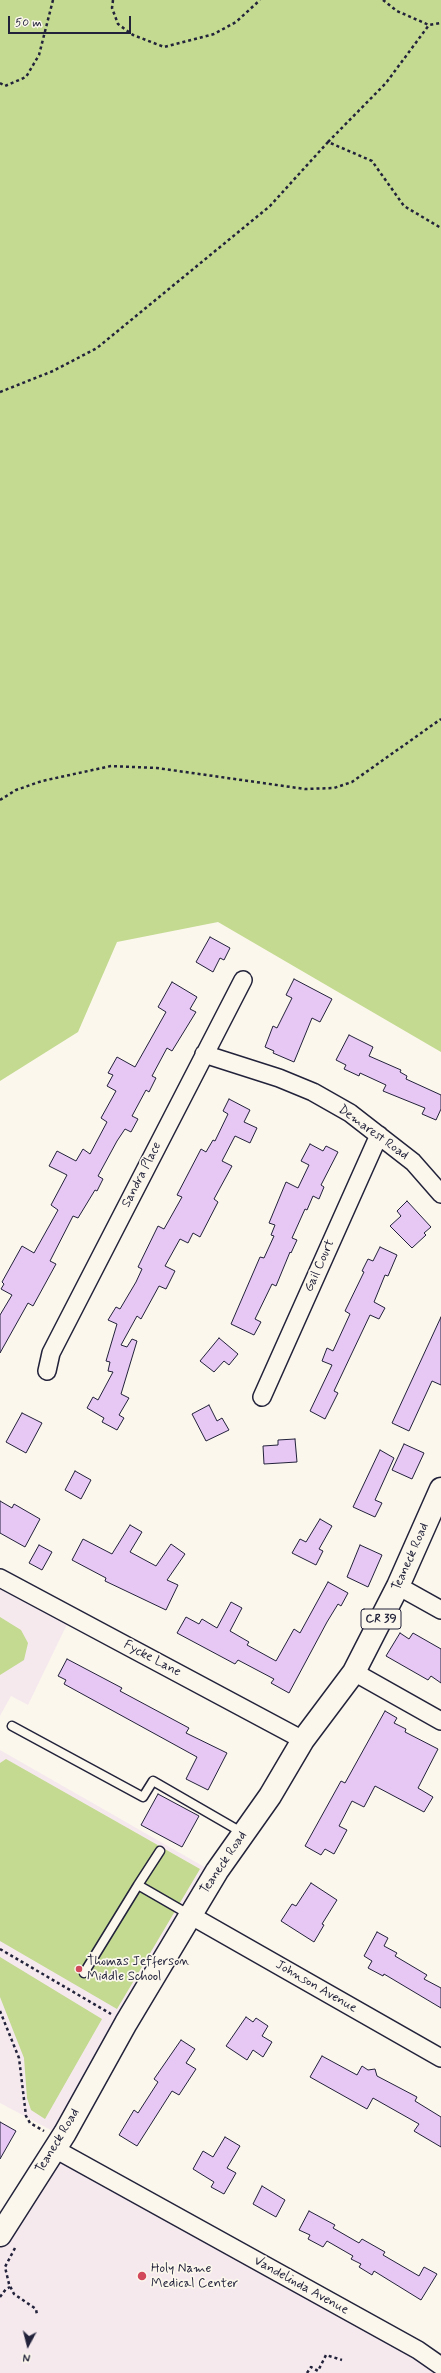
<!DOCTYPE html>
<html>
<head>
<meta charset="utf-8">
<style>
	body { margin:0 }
	#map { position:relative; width:441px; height:2373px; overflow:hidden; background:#fbf7ec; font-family:Mynerve,sans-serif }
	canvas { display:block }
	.north { position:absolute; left:8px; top:2325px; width:40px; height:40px; -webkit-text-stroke:3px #fbf7ec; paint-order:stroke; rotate:187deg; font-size:11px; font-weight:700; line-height:16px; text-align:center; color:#22223b }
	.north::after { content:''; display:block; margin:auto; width:14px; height:18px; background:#22223b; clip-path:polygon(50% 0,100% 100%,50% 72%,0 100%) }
	.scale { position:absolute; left:8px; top:16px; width:123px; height:18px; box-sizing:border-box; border:2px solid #22223b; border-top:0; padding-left:5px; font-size:12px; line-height:14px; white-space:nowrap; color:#22223b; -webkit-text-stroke:3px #fbf7ec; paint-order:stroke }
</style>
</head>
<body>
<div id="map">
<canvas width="441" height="2373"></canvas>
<div class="north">N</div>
<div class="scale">50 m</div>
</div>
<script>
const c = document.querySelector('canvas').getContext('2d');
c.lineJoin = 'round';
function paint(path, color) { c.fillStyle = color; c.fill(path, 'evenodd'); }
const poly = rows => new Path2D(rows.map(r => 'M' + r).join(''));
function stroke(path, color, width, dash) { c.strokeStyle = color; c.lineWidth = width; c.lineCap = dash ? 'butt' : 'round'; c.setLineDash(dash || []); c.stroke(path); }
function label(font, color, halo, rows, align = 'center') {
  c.font = font + ' Mynerve,sans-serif'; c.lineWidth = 3.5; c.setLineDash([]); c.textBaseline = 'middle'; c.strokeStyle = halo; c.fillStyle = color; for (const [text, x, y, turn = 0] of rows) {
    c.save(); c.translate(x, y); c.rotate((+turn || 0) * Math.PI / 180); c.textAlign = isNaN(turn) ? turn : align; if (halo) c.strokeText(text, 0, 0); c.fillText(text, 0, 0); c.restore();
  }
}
const built = poly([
	[0,1578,71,1616,28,1705,11,1696,0,1716],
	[0,1750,215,1873,62,2136,0,2103],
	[55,2149,441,2373,0,2373,0,2235]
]);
const green = poly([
	[0,0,441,0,441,1052,218,922,117,942,78,1032,0,1081],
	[0,1617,21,1630,28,1643,24,1660,0,1675],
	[6,1759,200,1869,117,2009,0,1941,0,1763],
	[0,1957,102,2019,45,2119,31,2110,27,2098,24,2058,0,1997]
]);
const building = poly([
	[210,937,230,948,224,960,220,958,213,972,196,962,210,937],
	[294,979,332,999,320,1022,312,1018,294,1062,273,1053,274,1051,265,1047,273,1026,277,1028,292,998,286,995,294,979],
	[172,982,197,997,190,1009,196,1012,172,1051,167,1048,152,1076,156,1078,149,1092,146,1090,132,1116,138,1119,131,1132,125,1129,117,1141,98,1176,103,1179,97,1191,95,1190,78,1218,73,1216,50,1261,56,1264,33,1306,28,1303,0,1353,0,1315,12,1295,1,1289,4,1284,2,1282,22,1246,34,1253,58,1210,51,1205,67,1175,49,1166,57,1151,76,1161,83,1149,90,1154,107,1122,101,1118,116,1091,107,1086,113,1075,108,1073,117,1057,135,1067,166,1012,158,1007,172,982],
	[349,1035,373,1047,369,1056,401,1070,400,1072,407,1076,406,1079,441,1095,441,1109,436,1120,422,1114,425,1108,383,1091,386,1085,360,1073,359,1076,344,1069,346,1065,336,1060,349,1035],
	[229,1099,250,1110,244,1122,257,1128,250,1143,235,1136,222,1161,232,1166,214,1199,218,1202,200,1237,193,1233,188,1243,180,1239,165,1266,175,1271,166,1289,159,1286,141,1319,137,1316,121,1345,127,1347,132,1339,137,1341,121,1394,129,1398,119,1415,124,1418,117,1430,102,1422,104,1418,87,1408,93,1397,98,1400,113,1372,108,1371,110,1362,106,1361,117,1324,108,1320,116,1307,120,1309,136,1282,142,1269,138,1267,158,1226,164,1229,182,1197,177,1195,201,1149,206,1152,213,1140,215,1141,228,1114,223,1111,229,1099],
	[310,1144,323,1151,326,1146,338,1152,321,1185,324,1187,319,1199,313,1196,307,1210,305,1209,292,1238,297,1240,291,1253,290,1252,276,1286,272,1284,255,1319,261,1322,254,1335,231,1324,260,1257,264,1258,274,1236,271,1235,275,1225,269,1223,286,1182,298,1188,309,1165,301,1161,310,1144],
	[407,1201,431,1227,424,1233,426,1235,412,1248,390,1226,401,1216,397,1211,407,1201],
	[380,1247,397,1255,388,1276,385,1275,374,1302,385,1308,379,1319,370,1315,334,1391,338,1393,325,1419,310,1411,332,1365,322,1361,327,1348,333,1351,350,1314,345,1311,364,1272,362,1271,368,1259,373,1261,380,1247],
	[441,1317,441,1385,432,1381,409,1431,392,1423,441,1317],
	[219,1338,238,1354,229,1365,224,1361,214,1372,200,1361,219,1338],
	[209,1405,217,1421,222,1418,229,1430,206,1441,192,1414,209,1405],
	[22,1413,42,1423,26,1453,6,1442,22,1413],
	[295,1439,297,1462,264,1464,263,1446,278,1445,278,1440,295,1439],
	[404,1444,424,1453,412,1479,392,1470,404,1444],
	[380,1450,394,1458,375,1500,382,1503,375,1517,353,1507,380,1450],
	[75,1471,91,1480,81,1499,65,1490,75,1471],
	[0,1501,12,1508,14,1504,40,1519,25,1547,0,1533,0,1501],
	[320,1519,332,1526,319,1549,323,1551,316,1565,292,1553,300,1539,306,1542,320,1519],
	[130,1525,142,1532,130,1552,156,1566,171,1544,185,1554,167,1580,178,1585,166,1610,105,1581,106,1578,72,1560,83,1539,112,1554,130,1525],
	[39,1545,52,1552,42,1570,29,1563,39,1545],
	[360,1545,382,1555,368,1587,347,1577,360,1545],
	[328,1582,348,1593,341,1606,338,1604,327,1622,289,1693,271,1683,274,1679,238,1660,235,1664,177,1633,186,1617,199,1624,202,1619,217,1628,231,1602,242,1608,230,1631,249,1642,247,1645,276,1661,294,1629,300,1633,328,1582],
	[400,1633,409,1639,413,1633,441,1649,441,1683,431,1676,428,1680,386,1656,400,1633],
	[67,1659,122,1688,120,1691,189,1728,186,1733,227,1753,208,1790,186,1779,197,1757,64,1684,66,1680,58,1676,67,1659],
	[385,1711,397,1718,394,1723,406,1729,405,1732,438,1749,418,1788,433,1797,424,1812,375,1786,364,1807,352,1801,339,1826,347,1830,334,1854,325,1849,321,1855,305,1846,341,1781,345,1783,385,1711],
	[158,1794,199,1816,182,1847,141,1825,158,1794],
	[311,1883,337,1900,322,1924,324,1925,314,1942,281,1921,292,1904,296,1906,311,1883],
	[377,1932,388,1938,384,1946,397,1953,395,1956,427,1975,424,1979,441,1988,441,2008,384,1974,383,1976,368,1968,372,1961,364,1956,377,1932],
	[246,2017,253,2022,256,2018,268,2026,262,2036,272,2042,263,2057,253,2050,247,2060,226,2046,246,2017],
	[181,2040,195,2049,186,2063,196,2069,179,2095,172,2091,137,2146,119,2135,134,2110,138,2113,158,2082,154,2079,181,2040],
	[322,2056,357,2075,362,2066,368,2070,375,2069,377,2076,417,2097,415,2101,441,2117,441,2147,414,2131,419,2124,373,2098,367,2109,310,2077,322,2056],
	[0,2122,16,2131,0,2159,0,2122],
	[225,2137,240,2146,227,2168,236,2173,224,2194,211,2187,214,2182,193,2169,203,2151,213,2157,225,2137],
	[262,2186,285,2200,276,2217,253,2204,262,2186],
	[309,2211,335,2225,333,2228,359,2243,362,2239,385,2252,383,2255,419,2276,424,2267,437,2274,421,2300,374,2271,372,2275,359,2267,361,2264,351,2259,353,2256,327,2241,323,2247,308,2239,310,2235,299,2230,309,2211]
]);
const path = poly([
	[113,0,112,8,118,24,133,35,164,47,214,34,236,22,260,0],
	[383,0,397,11,429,25,441,23],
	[0,83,5,86,26,77,39,55,53,0],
	[328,142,386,83,429,25],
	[0,392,53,371,97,348,270,206,328,142,372,161,404,206,441,228],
	[0,800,16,790,42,781,111,766,157,768,305,789,334,788,352,782,441,719],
	[0,1949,111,2014],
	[0,2011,19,2058,26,2116,30,2123,44,2131],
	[15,2248,5,2267,9,2284,14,2294,36,2309,37,2315],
	[0,2297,6,2289,10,2287],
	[307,2373,311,2367,318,2371,326,2355,342,2360]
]);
const service = poly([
	[12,1726,143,1797,153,1781,243,1833],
	[138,1885,160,1851],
	[84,1973,138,1885,190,1915]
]);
const minor = poly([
	[204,1054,279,1078,313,1092,350,1113,413,1162,441,1194],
	[47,1371,51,1353,243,980],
	[262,1397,379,1135],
	[0,1578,303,1740],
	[398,1586,441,1610],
	[354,1672,441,1721],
	[190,1915,441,2058],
	[55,2149,418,2350,441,2366]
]);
const primary = poly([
	[0,2235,65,2133,126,2023,217,1871,270,1796,303,1740,354,1672,398,1586,441,1489]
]);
const markers = [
	[79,1969,4,"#d1495b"],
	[142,2276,5,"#d1495b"]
];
const shields = [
	[381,1619,40]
];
const shieldNames = [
	["CR 39",381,1619]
];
const streetNames = [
	["Demarest Road",373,1133,36],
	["Sandra Place",142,1175,-63],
	["Gail Court",320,1266,-66],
	["Teaneck Road",411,1557,-66],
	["Fycke Lane",152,1659,28],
	["Teaneck Road",224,1863,-56],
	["Johnson Avenue",316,1987,30],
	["Teaneck Road",58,2141,-59],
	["Vandelinda Avenue",301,2286,29]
];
const poiNames = [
	["Thomas Jefferson",87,1962],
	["Middle School",87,1977],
	["Holy Name",151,2269],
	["Medical Center",151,2284]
];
paint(built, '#f5e9ee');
paint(green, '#c3da90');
paint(building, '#e7c7f4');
stroke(building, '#22223b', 1);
stroke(service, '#22223b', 11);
stroke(minor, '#22223b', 20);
stroke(primary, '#22223b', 25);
stroke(path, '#22223b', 2.5, [3, 3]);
stroke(service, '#fbf7ec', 8);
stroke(minor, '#fbf7ec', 17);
stroke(primary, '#fbf7ec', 22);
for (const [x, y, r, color] of markers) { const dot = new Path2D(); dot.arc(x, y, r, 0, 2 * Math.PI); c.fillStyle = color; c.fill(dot); stroke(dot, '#fbf7ec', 1.5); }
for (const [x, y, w] of shields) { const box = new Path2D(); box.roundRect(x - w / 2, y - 10, w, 20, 3); c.fillStyle = '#fbf7ec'; c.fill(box); stroke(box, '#22223b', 1); }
label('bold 12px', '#22223b', null, shieldNames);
label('13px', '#22223b', '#fbf7ec', streetNames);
label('13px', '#22223b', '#fbf7ec', poiNames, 'left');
</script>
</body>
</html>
